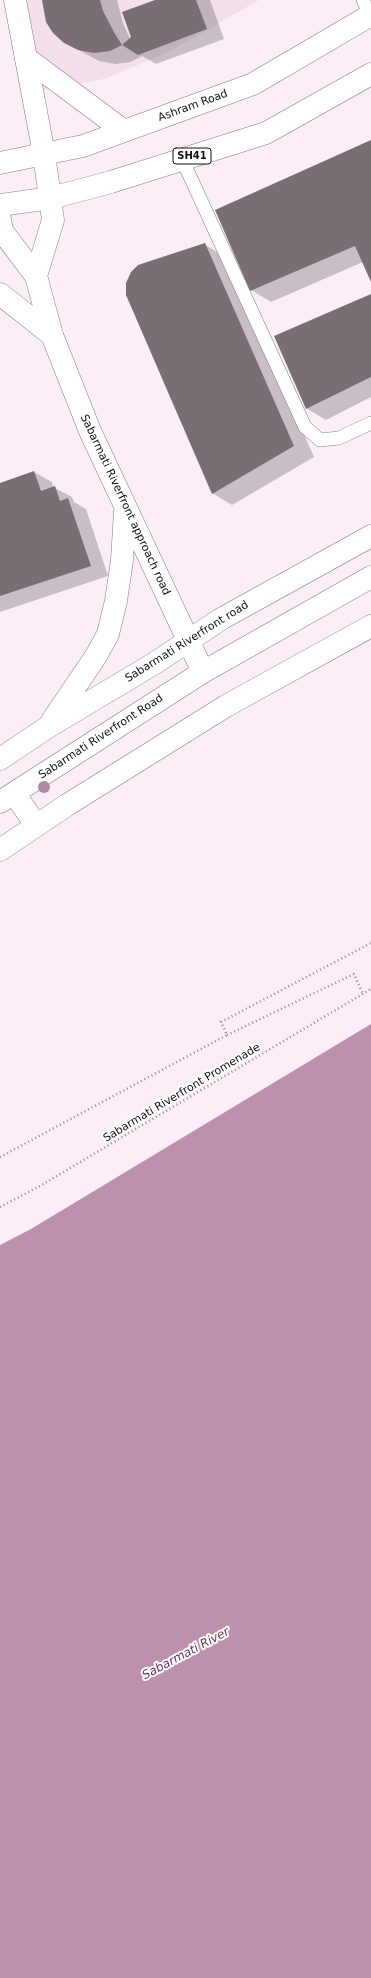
<!DOCTYPE html>
<html>
<head>
<meta charset="utf-8">
<style>
	body { margin:0 }
	canvas { display:block; background:#fbeef6 }
</style>
</head>
<body>
<canvas width="371" height="1978"></canvas>
<script>
const c = document.querySelector('canvas').getContext('2d');
c.lineJoin = 'round';
function paint(path, color) { c.fillStyle = color; c.fill(path, 'evenodd'); }
const poly = rows => new Path2D(rows.map(r => 'M' + r).join(''));
function stroke(path, color, width, dash) { c.strokeStyle = color; c.lineWidth = width; c.lineCap = dash ? 'butt' : 'round'; c.setLineDash(dash || []); c.stroke(path); }
function label(font, color, halo, rows, align = 'center') {
  c.font = font + ' "DejaVu Sans",sans-serif'; c.lineWidth = 4; c.setLineDash([]); c.textBaseline = 'middle'; c.strokeStyle = halo; c.fillStyle = color; for (const [text, x, y, turn = 0] of rows) {
    c.save(); c.translate(x, y); c.rotate((+turn || 0) * Math.PI / 180); c.textAlign = isNaN(turn) ? turn : align; if (halo) c.strokeText(text, 0, 0); c.fillText(text, 0, 0); c.restore();
  }
}
const built = poly([
	[8,0,259,0,169,52,104,79,38,91]
]);
const water = poly([
	[371,1024,371,1978,0,1978,0,1245,31,1229]
]);
const shadow = poly([
	[43,0,117,0,123,23,130,39,158,0,210,0,224,39,156,64,142,56,130,62,115,64,99,61,64,42],
	[371,142,371,280,363,262,271,302,251,290],
	[205,245,225,256,314,457,232,505,212,493],
	[371,295,371,397,326,420,306,408],
	[34,472,52,482,53,487,72,497,74,502,86,509,108,576,0,612,0,484]
]);
const building = poly([
	[42,0,100,0,103,11,115,34,122,45,131,37,122,12,155,0,196,0,207,29,138,55,122,45,110,51,94,53,78,50,64,43,53,33,46,22],
	[371,140,371,282,355,246,250,291,215,210],
	[205,243,294,446,212,494,126,295,126,283,131,272,138,265],
	[371,294,371,377,306,409,274,336],
	[34,471,41,491,55,486,60,501,68,498,91,566,0,596,0,483]
]);
const path = poly([
	[227,1035,354,974,363,994],
	[0,1157,227,1035,221,1022,371,943],
	[0,1207,40,1186,371,989]
]);
const service = poly([
	[363,0,370,15],
	[182,159,305,427,320,440,339,438,371,423]
]);
const minor = poly([
	[0,850,67,805,226,706,371,626]
]);
const tertiary = poly([
	[15,0,44,154,53,220,36,276],
	[0,219,2,231,36,276,52,335,90,431,203,672],
	[52,721,96,656,108,634,116,601,122,560,125,512],
	[0,759,48,727,155,663,221,619,371,536],
	[14,793,36,825],
	[0,802,203,672,371,577]
]);
const primary = poly([
	[26,58,124,131],
	[0,163,83,146,253,84,371,15],
	[0,205,51,198,111,182,266,133,371,74],
	[0,294,52,335]
]);
const trees = [
	[44,787]
];
const shields = [
	[192,156,38]
];
const shieldNames = [
	["SH41",192,156]
];
const streetNames = [
	["Ashram Road",193,106,-20],
	["Sabarmati Riverfront approach road",125,505,65],
	["Sabarmati Riverfront road",187,642,-32],
	["Sabarmati Riverfront Road",101,737,-33],
	["Sabarmati Riverfront Promenade",182,1093,-31]
];
const waterNames = [
	["Sabarmati River",186,1654,-28]
];
paint(built, '#f3dfeb');
paint(water, '#bd91ad');
paint(shadow, '#0003');
paint(building, '#7a6e75');
stroke(service, '#867a82', 14);
stroke(minor, '#867a82', 23);
stroke(tertiary, '#867a82', 23);
stroke(primary, '#867a82', 23);
stroke(path, '#92898f', 2.5, [1, 3]);
stroke(service, '#fff', 13);
stroke(minor, '#fff', 22);
stroke(tertiary, '#fff', 22);
stroke(primary, '#fff', 22);
c.fillStyle = '#ae89a2';
for (const [x, y] of trees) { c.beginPath(); c.arc(x, y, 6, 0, 2 * Math.PI); c.fill(); }
for (const [x, y, w] of shields) { const box = new Path2D(); box.roundRect(x - w / 2, y - 8, w, 16, 3); c.fillStyle = '#fff'; c.fill(box); stroke(box, '#130f11', 1); }
label('bold 10px', '#130f11', null, shieldNames);
label('11px', '#130f11', '#fff', streetNames);
label('italic 12px', '#672f56', '#fff', waterNames);
</script>
</body>
</html>
